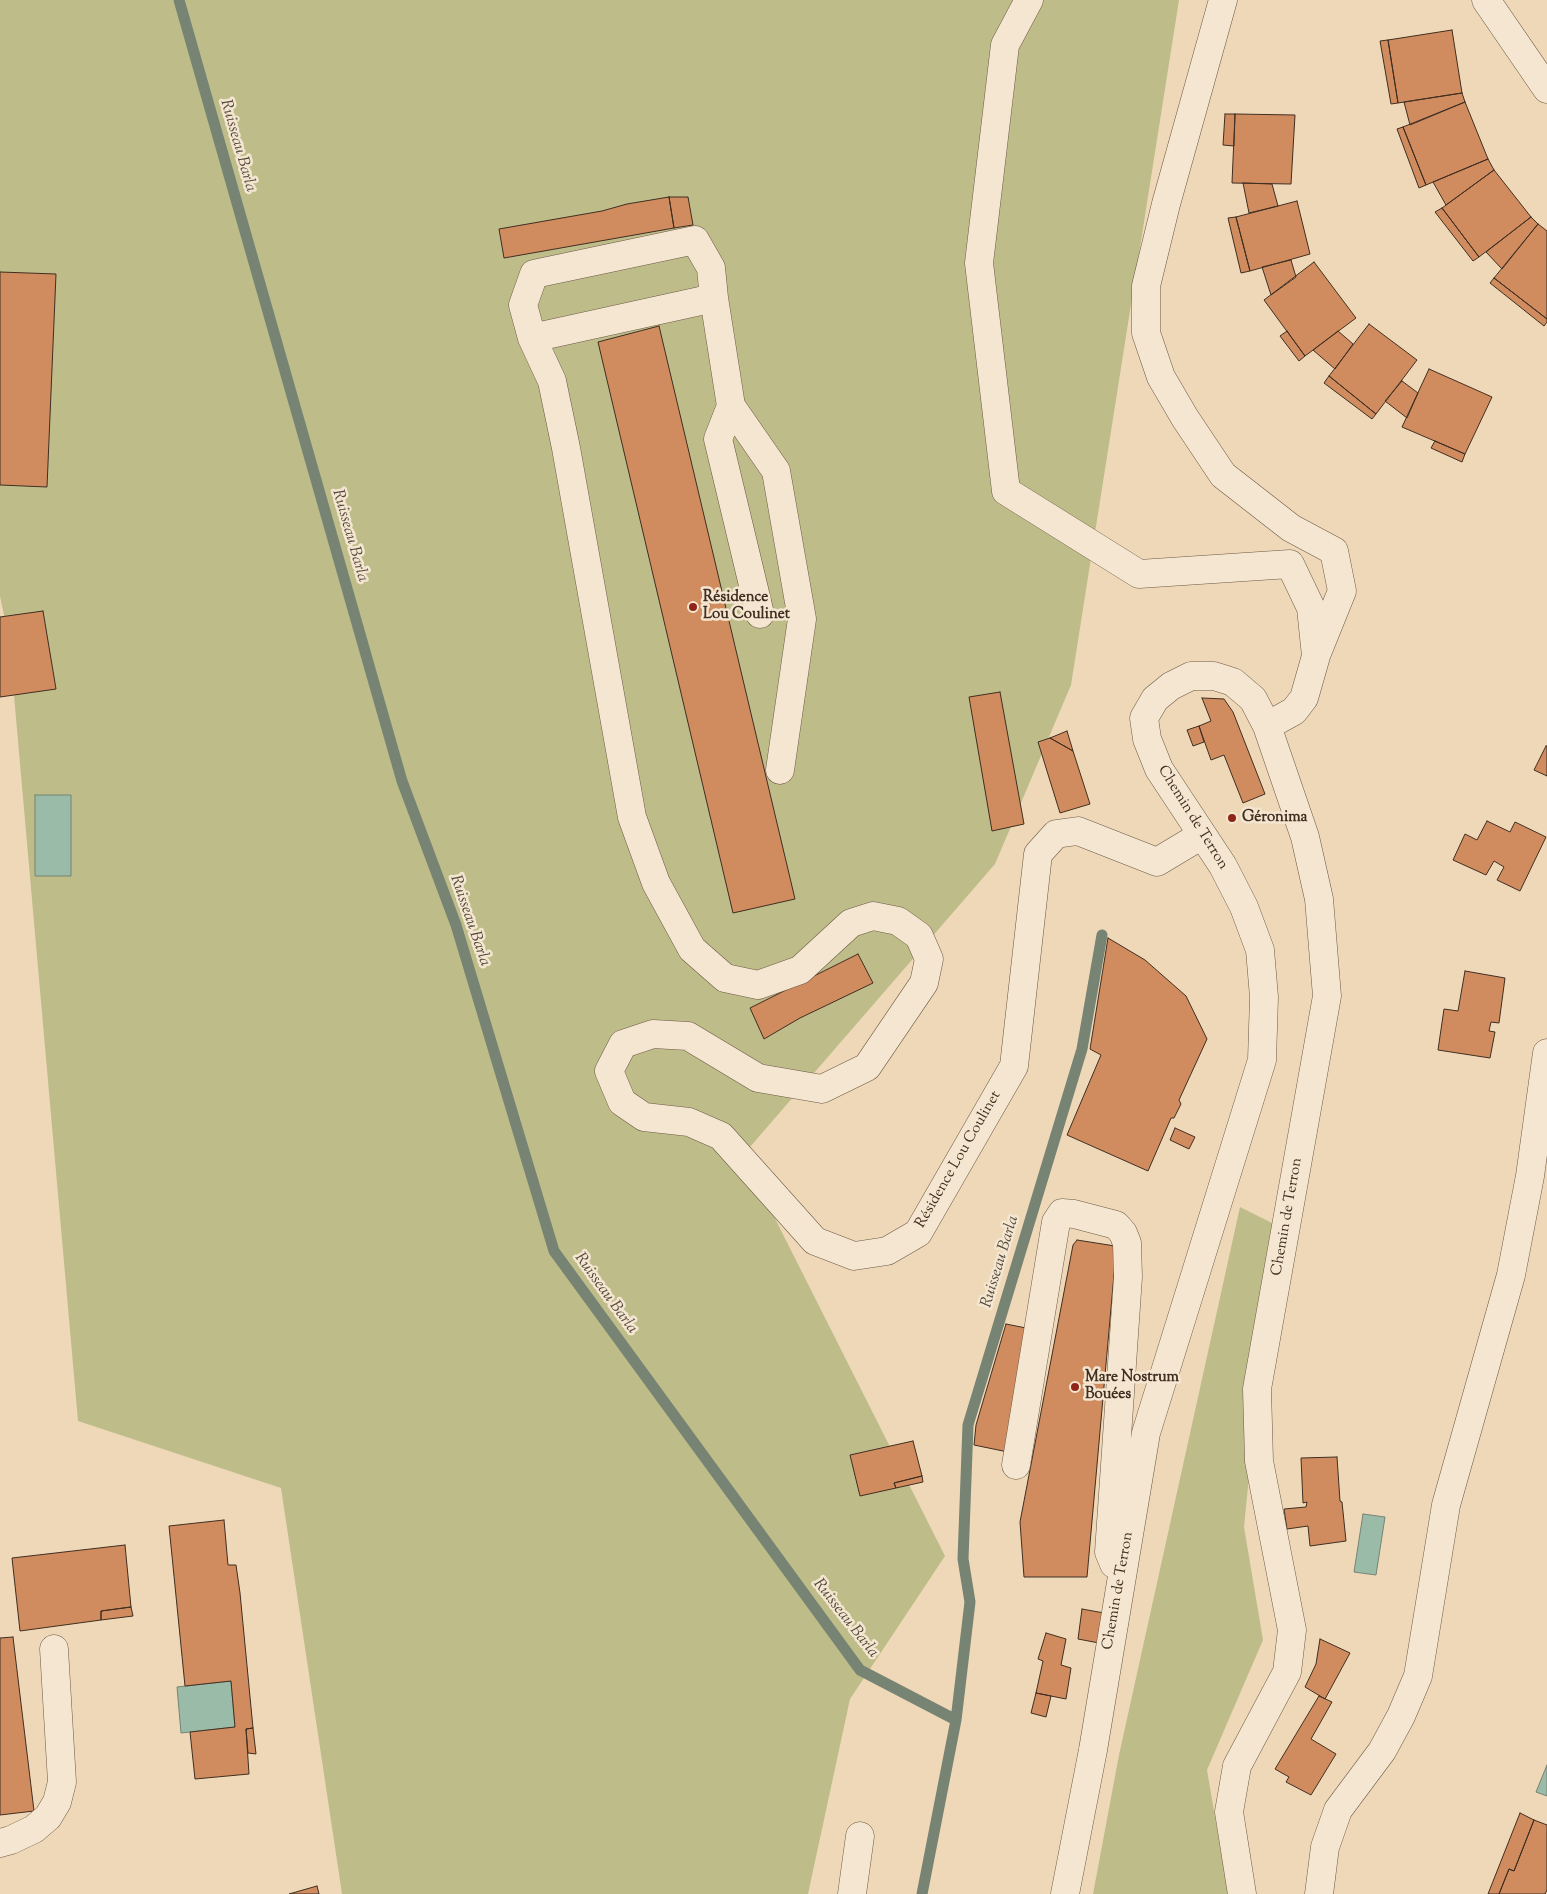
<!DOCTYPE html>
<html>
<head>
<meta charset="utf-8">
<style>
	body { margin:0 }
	canvas { display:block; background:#eed8b7 }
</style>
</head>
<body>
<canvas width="1547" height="1894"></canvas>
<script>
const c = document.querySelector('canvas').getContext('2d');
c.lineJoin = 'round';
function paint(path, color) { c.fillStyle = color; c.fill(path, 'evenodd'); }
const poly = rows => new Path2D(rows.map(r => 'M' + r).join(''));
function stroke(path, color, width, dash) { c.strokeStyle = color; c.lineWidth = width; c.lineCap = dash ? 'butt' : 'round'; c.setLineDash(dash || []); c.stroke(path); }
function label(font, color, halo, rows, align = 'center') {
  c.font = font + ' "Sorts Mill Goudy",serif'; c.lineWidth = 5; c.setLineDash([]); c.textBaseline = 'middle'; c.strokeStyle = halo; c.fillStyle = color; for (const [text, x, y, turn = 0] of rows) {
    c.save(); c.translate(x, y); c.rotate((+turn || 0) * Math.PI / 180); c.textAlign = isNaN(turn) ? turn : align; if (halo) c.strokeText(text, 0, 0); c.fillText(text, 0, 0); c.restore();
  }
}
const green = poly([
	[0,0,1179,0,1071,685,995,864,743,1155,945,1556,850,1699,808,1894,342,1894,281,1488,78,1421,9,639,0,596],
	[1240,1207,1274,1224,1244,1527,1263,1640,1207,1770,1228,1894,1093,1894,1119,1755]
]);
const water = poly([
	[35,795,71,795,71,876,35,876,35,795],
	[1363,1514,1385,1517,1376,1575,1354,1572,1363,1514],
	[231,1681,235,1727,181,1733,177,1687,231,1681],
	[1547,1765,1547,1796,1536,1792,1547,1765]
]);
const stream = poly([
	[179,0,402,781,456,925,554,1251,860,1670,956,1720,922,1894],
	[956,1720,970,1602,963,1559,968,1425,1082,1049,1102,935]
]);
const building = poly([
	[1452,30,1462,93,1398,103,1388,40,1452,30],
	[1388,40,1398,103,1391,104,1380,41,1388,40],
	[1462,93,1465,102,1410,125,1404,102,1462,93],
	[1465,102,1488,159,1426,185,1403,127,1465,102],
	[1225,114,1235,114,1234,146,1223,145,1225,114],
	[1235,114,1295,115,1291,184,1232,183,1235,114],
	[1403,127,1426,185,1419,188,1397,129,1403,127],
	[1488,159,1494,170,1446,205,1433,182,1488,159],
	[1494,170,1531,217,1479,257,1442,208,1494,170],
	[1243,183,1272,184,1278,206,1249,213,1243,183],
	[669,197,674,228,504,258,499,229,602,211,627,204,669,197],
	[669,197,688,197,693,225,674,228,669,197],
	[1297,201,1310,254,1250,271,1236,217,1297,201],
	[1442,208,1479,257,1473,261,1435,212,1442,208],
	[1236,217,1250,271,1241,273,1228,218,1236,217],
	[1531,217,1538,224,1502,269,1486,252,1531,217],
	[1538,224,1547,231,1547,319,1494,278,1538,224],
	[1291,260,1296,277,1271,295,1262,267,1291,260],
	[1314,262,1356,318,1305,356,1264,300,1314,262],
	[0,272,56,274,47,487,0,485,0,272],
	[1494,278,1547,319,1547,322,1544,326,1490,283,1494,278],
	[1369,324,1417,360,1376,414,1329,376,1369,324],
	[659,326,795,899,733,913,598,342,659,326],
	[1287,331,1305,356,1299,361,1280,336,1287,331],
	[1338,331,1353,344,1335,369,1313,350,1338,331],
	[1429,369,1492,397,1465,454,1402,427,1429,369],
	[1329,376,1376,414,1372,419,1324,383,1329,376],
	[1402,381,1418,393,1407,418,1385,401,1402,381],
	[1435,441,1465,454,1462,462,1431,448,1435,441],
	[43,611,56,689,0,697,0,617,43,611],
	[1000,692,1024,824,992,831,969,697,1000,692],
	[1202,698,1224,699,1233,712,1265,794,1243,803,1224,755,1211,760,1199,726,1211,721,1202,698],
	[1199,726,1204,742,1193,746,1187,730,1199,726],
	[1067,731,1073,751,1050,738,1067,731],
	[1050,738,1073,751,1090,804,1060,813,1038,742,1050,738],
	[1546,746,1547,746,1547,776,1534,770,1546,746],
	[1487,821,1510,832,1515,822,1546,837,1520,891,1497,880,1504,867,1494,861,1486,875,1453,860,1465,834,1477,840,1487,821],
	[1108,938,1145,960,1186,996,1207,1039,1179,1100,1181,1104,1174,1118,1171,1118,1148,1171,1067,1135,1101,1055,1090,1049,1108,938],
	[858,954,873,983,800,1018,764,1039,750,1008,858,954],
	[1465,971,1505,978,1499,1023,1491,1022,1489,1031,1495,1032,1490,1058,1438,1050,1444,1009,1458,1011,1465,971],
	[1175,1128,1195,1137,1189,1149,1170,1140,1175,1128],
	[1077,1240,1115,1246,1116,1252,1087,1577,1024,1577,1020,1522,1073,1245,1077,1240],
	[1006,1324,1031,1329,1008,1452,974,1445,976,1425,1006,1324],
	[913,1441,922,1476,894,1483,896,1488,860,1496,850,1455,913,1441],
	[1337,1457,1340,1501,1342,1502,1346,1541,1310,1546,1308,1526,1287,1529,1284,1509,1306,1507,1307,1502,1303,1503,1301,1458,1337,1457],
	[922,1476,923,1482,896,1488,894,1483,922,1476],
	[224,1520,228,1565,236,1565,240,1593,253,1728,246,1729,249,1774,195,1779,190,1732,235,1727,231,1681,185,1686,169,1526,224,1520],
	[125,1545,131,1607,101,1611,101,1620,20,1631,12,1558,125,1545],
	[131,1607,133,1616,101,1620,101,1611,131,1607],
	[1082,1609,1104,1613,1099,1643,1078,1639,1082,1609],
	[1046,1633,1066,1639,1061,1665,1071,1668,1066,1699,1036,1693,1043,1661,1038,1659,1046,1633],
	[13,1637,34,1811,0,1815,0,1638,13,1637],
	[1320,1639,1350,1653,1325,1699,1305,1687,1316,1664,1320,1639],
	[1036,1693,1051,1696,1046,1717,1031,1713,1036,1693],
	[1319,1696,1332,1702,1311,1739,1336,1754,1311,1795,1286,1782,1289,1777,1275,1769,1319,1696],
	[253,1728,256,1754,248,1753,246,1729,253,1728],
	[1520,1813,1534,1820,1514,1871,1509,1869,1499,1894,1488,1894,1520,1813],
	[1534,1820,1547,1825,1547,1890,1545,1894,1499,1894,1509,1869,1514,1871,1534,1820],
	[317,1886,319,1894,289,1894,317,1886]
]);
const minor = poly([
	[1029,0,1005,45,979,263,1006,491,1139,574,1290,564,1311,608,1316,656,1304,698,1294,711,1267,726],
	[1223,0,1166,204,1146,286,1146,333,1161,377,1185,418,1223,475,1291,528,1334,551,1342,591,1317,653],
	[1486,0,1547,89],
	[532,338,714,298],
	[731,406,718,439,760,614],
	[780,770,802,619,776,471,731,406,714,298,711,268,695,240,534,274,523,305,532,338,552,381,566,448,632,817,656,883,692,949,725,978,758,985,800,970,851,923,873,916,898,921,919,936,929,959,924,983,867,1067,822,1089,758,1078,688,1036,653,1034,623,1044,609,1071,622,1102,644,1117,689,1122,721,1136,815,1241,854,1256,887,1251,918,1233,1014,1066,1038,854,1056,834,1078,831,1157,862,1202,835],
	[1016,1465,1056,1222,1062,1213,1074,1214,1116,1225,1123,1233,1127,1243,1128,1277,1109,1552,1114,1564],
	[0,1843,11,1840,34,1829,48,1817,57,1802,62,1782,54,1649],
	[852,1894,860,1836],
	[1065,1894,1093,1750,1146,1433,1262,1060,1264,997,1260,950,1244,907,1223,866,1159,769,1147,739,1144,718,1155,699,1171,686,1191,676,1214,676,1233,682,1253,699,1267,726,1305,837,1319,899,1327,996,1257,1389,1259,1461,1292,1630,1287,1672,1237,1766,1229,1812,1242,1894],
	[1319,1894,1325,1847,1338,1810,1382,1751,1401,1716,1418,1676,1446,1505,1511,1275,1530,1176,1547,1053]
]);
const markers = [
	[693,607,5,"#8f2418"],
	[1232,818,5,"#8f2418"],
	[1075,1387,5,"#8f2418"]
];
const poiNames = [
	["Résidence",703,598],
	["Lou Coulinet",703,615],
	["Géronima",1242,818],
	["Mare Nostrum",1085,1378],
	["Bouées",1085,1395]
];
const streetNames = [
	["Chemin de Terron",1192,818,58],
	["Résidence Lou Coulinet",959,1160,-60],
	["Chemin de Terron",1288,1217,-80],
	["Chemin de Terron",1119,1591,-80]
];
const waterNames = [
	["Ruisseau Barla",237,146,74],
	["Ruisseau Barla",349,536,74],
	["Ruisseau Barla",469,921,71],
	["Ruisseau Barla",1001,1262,-73],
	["Ruisseau Barla",605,1294,54],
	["Ruisseau Barla",845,1619,52]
];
paint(green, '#bebd8a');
paint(water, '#9bbba9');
stroke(water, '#778373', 1);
stroke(stream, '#778373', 11);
paint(building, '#d08c5f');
stroke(building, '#402e21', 1);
stroke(minor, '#6c5846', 29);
stroke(minor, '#f4e6d0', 28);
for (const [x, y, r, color] of markers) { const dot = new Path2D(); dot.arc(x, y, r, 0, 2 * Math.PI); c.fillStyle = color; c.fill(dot); stroke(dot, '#f4e6d0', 2); }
label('bold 15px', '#402e21', '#f4e6d0', poiNames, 'left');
label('15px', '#402e21', '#f4e6d0', streetNames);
label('italic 16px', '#524a3c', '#f4e6d0', waterNames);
</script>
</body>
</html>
